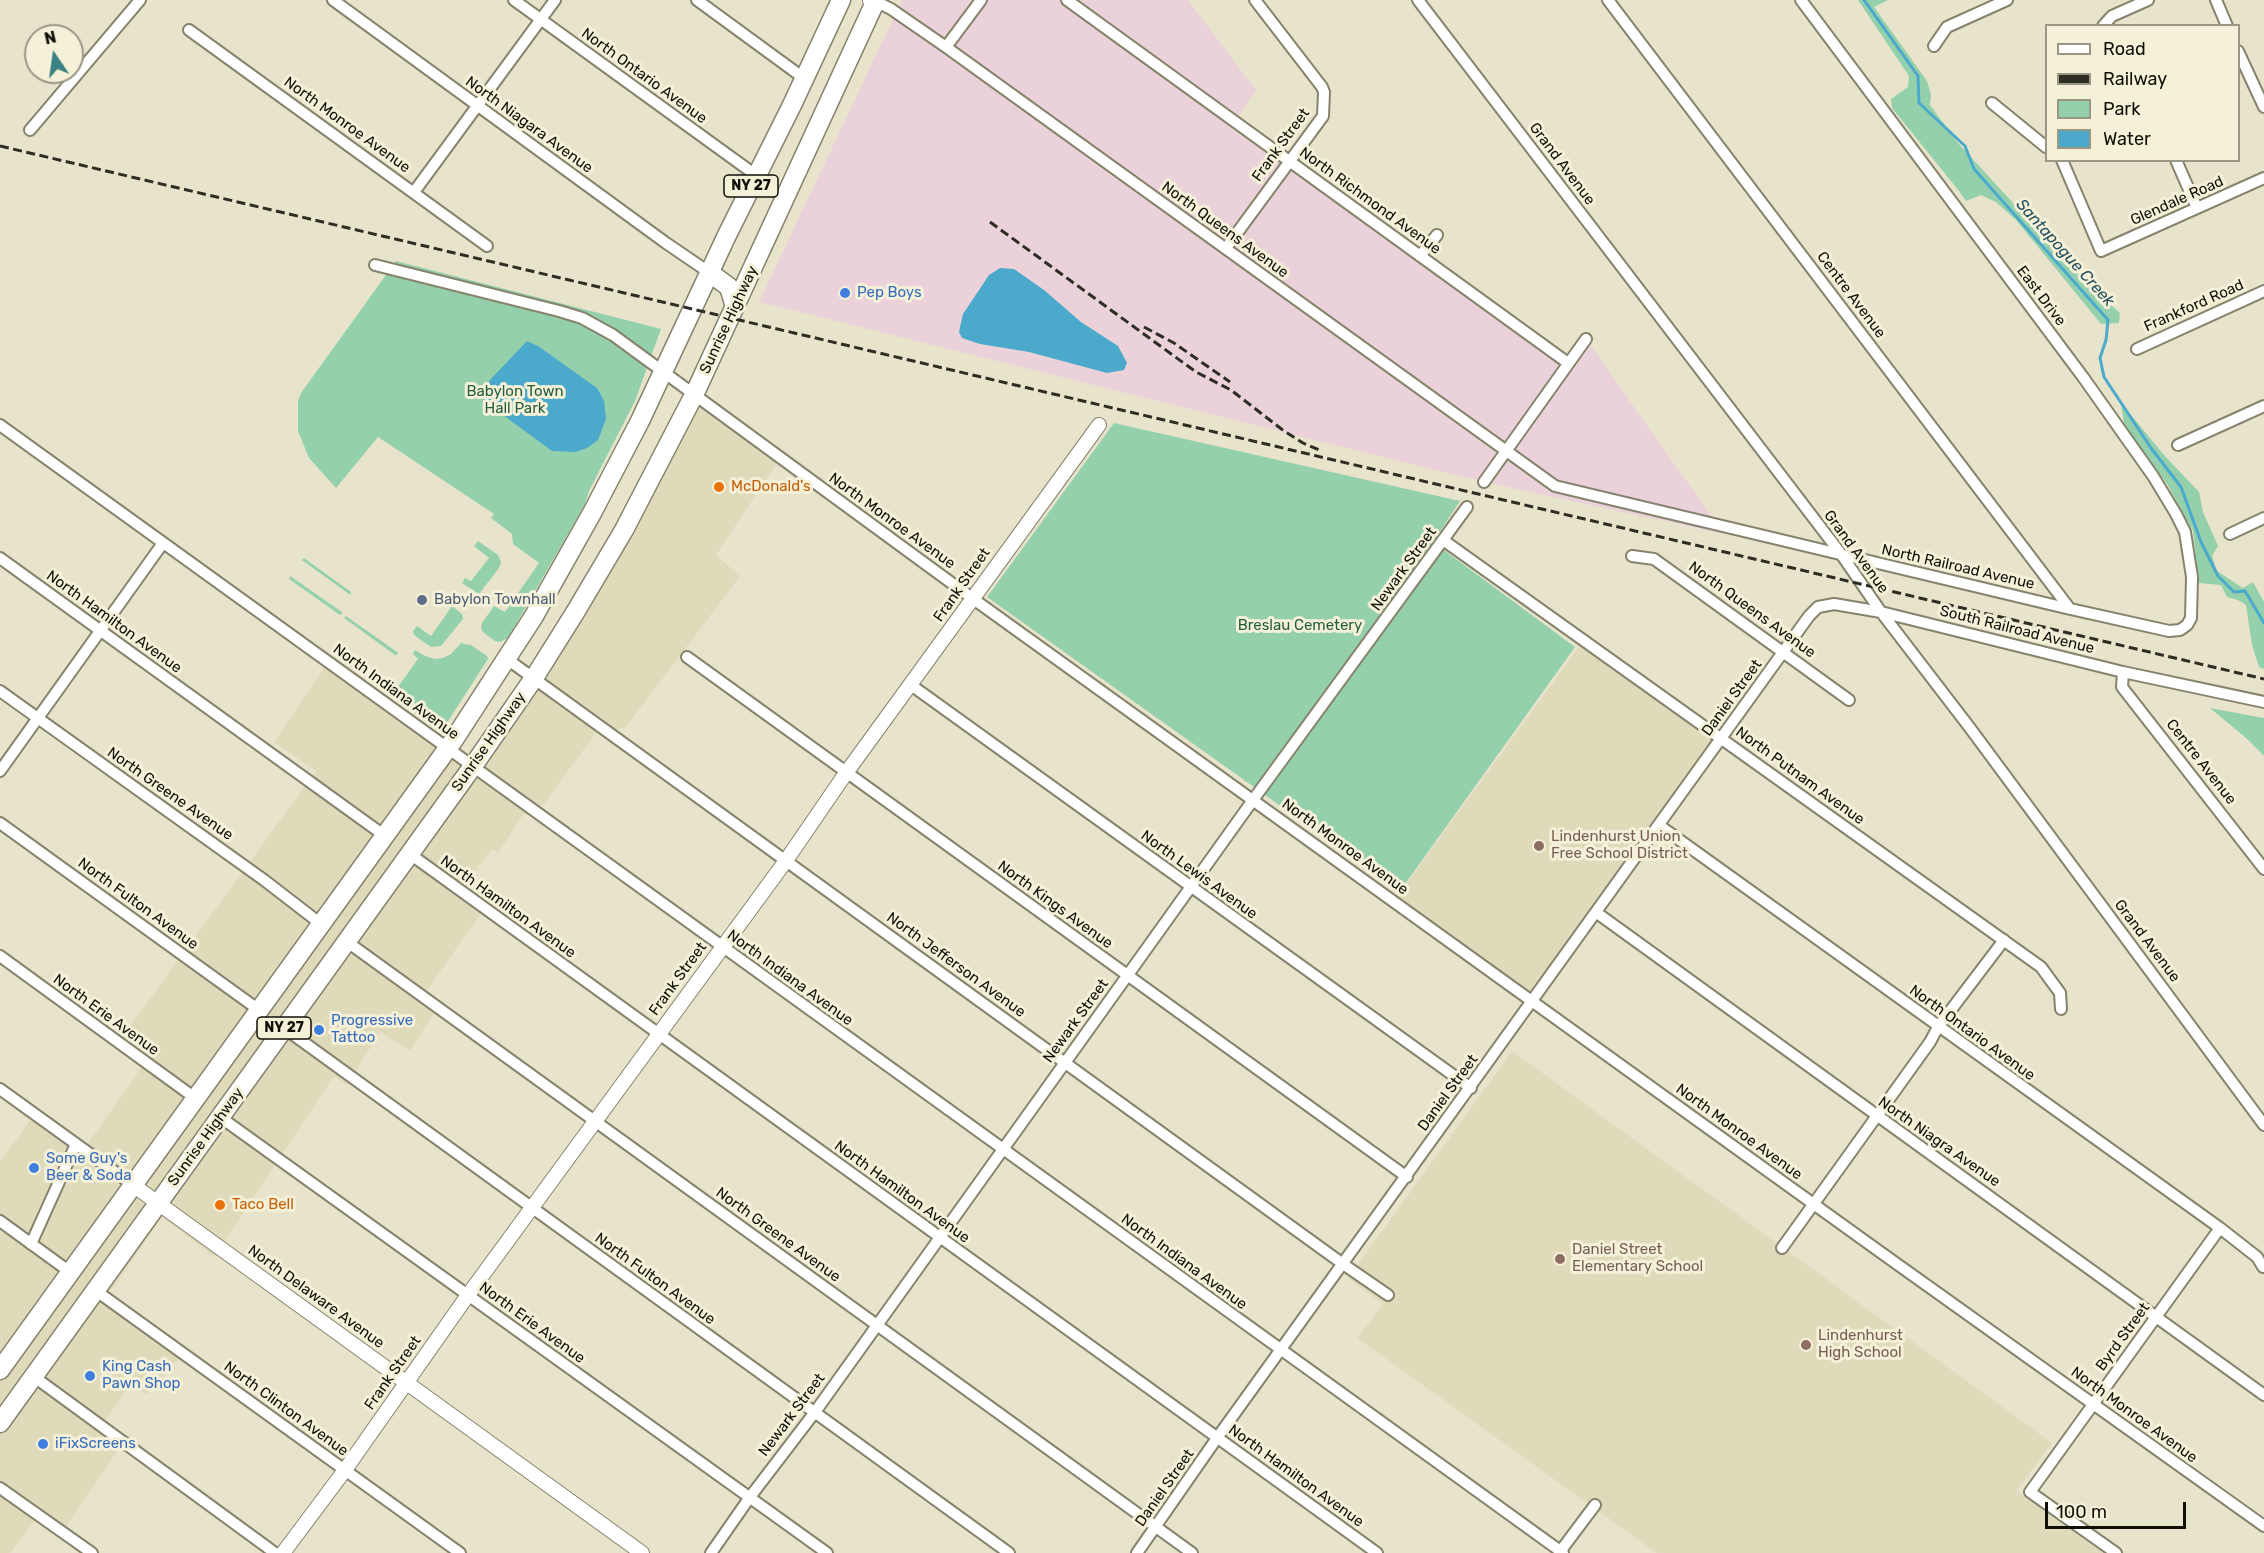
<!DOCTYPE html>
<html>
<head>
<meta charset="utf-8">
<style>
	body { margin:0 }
	#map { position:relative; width:2264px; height:1553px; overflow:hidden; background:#e8e4cc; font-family:Rubik,sans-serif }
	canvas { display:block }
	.legend { position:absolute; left:2045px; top:24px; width:195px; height:138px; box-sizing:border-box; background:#f5f1d9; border:2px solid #9a9785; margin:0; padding:8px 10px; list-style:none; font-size:18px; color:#111008 }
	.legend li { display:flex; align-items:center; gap:12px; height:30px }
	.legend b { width:30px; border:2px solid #9a9785 }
	.north { position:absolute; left:24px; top:24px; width:60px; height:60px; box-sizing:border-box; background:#f5f1d9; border:2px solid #9a9785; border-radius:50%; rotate:347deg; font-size:16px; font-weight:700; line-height:24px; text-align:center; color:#111008 }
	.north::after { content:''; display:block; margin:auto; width:21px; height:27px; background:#3a8285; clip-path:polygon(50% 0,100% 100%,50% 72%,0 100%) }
	.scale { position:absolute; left:2045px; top:1502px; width:141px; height:27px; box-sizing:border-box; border:3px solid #111008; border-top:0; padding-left:8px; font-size:18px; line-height:21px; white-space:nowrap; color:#111008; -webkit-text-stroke:4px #f5f1d9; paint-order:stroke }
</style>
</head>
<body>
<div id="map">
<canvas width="2264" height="1553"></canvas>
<ul class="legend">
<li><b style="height:8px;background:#fff"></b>Road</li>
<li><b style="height:8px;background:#2e2d23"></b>Railway</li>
<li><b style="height:16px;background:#95d0ac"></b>Park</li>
<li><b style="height:16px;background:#4ba9cb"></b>Water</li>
</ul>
<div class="north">N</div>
<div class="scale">100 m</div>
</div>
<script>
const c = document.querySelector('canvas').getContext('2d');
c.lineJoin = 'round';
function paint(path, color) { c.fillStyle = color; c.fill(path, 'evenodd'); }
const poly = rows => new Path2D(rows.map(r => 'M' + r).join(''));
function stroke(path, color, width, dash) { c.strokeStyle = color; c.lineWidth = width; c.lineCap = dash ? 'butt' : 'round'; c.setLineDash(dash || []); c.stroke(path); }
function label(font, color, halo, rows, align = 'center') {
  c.font = font + ' Rubik,sans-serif'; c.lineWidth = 6; c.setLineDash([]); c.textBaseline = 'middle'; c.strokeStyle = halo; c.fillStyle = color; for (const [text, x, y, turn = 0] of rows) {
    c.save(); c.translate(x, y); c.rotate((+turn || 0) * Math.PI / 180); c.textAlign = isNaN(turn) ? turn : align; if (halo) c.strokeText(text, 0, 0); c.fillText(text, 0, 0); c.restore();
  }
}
const built = poly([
	[694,395,780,458,716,555,740,576,626,727,595,734,543,805,523,815,498,853,492,849,465,884,489,902,427,990,441,1002,410,1051,380,1032,347,1085,334,1076,214,1257,162,1217,109,1294,186,1350,147,1394,130,1385,103,1423,126,1438,66,1526,42,1511,10,1553,0,1553,0,1161,38,1110,86,1146,151,1054,125,1033,316,771,274,742,328,662,473,766],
	[1583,641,1721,739,1533,1000,1394,901],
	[1512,1051,2052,1443,2016,1491,2103,1553,1657,1553,1357,1338,1383,1304,1348,1278]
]);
const industrial = poly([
	[902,0,1188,0,1256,90,1231,128,1569,371,1586,339,1724,534,1484,482,759,302]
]);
const green = poly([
	[1858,0,1888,0,1874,7,1927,81,1931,94,1930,105,1958,143,2090,287,2120,313,2119,323,2101,324,2016,220,1996,202,1981,195,1966,201,1959,191,1892,108,1891,99,1908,87,1909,76],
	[396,261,661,329,635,401,589,491,585,504,508,638,500,642,495,641,484,633,481,629,482,623,494,606,505,612,539,563,513,544,512,534,491,518,494,514,378,437,336,488,309,458,298,431,298,401,301,393],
	[2121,403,2164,455,2199,492,2203,512,2218,546,2212,556,2217,571,2243,588,2253,582,2264,602,2264,669,2259,667,2252,645,2246,605,2238,600,2227,597,2221,585,2199,583,2193,531,2167,484,2124,424],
	[1114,423,1460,501,1433,542,1575,647,1400,891,987,597],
	[478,541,498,555,501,562,499,568,479,594,462,583,465,578,471,581,489,558,474,546],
	[304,558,351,592,351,594,349,594,302,560],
	[290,576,342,612,342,614,340,615,289,579],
	[452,606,462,614,463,619,441,646,431,647,414,635,413,631,417,626,431,636],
	[346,616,397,652,398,654,395,655,344,618],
	[462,642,463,644,471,645,487,656,488,659,443,729,439,730,387,693,387,689,395,691,418,659,413,654,415,650,425,656,435,659,443,658,451,654],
	[2210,708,2264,718,2264,756,2246,738]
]);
const water = poly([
	[1000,268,1014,269,1044,290,1081,322,1118,346,1127,363,1124,370,1107,373,1029,352,980,344,962,338,959,332,963,314,989,275],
	[527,341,538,346,597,388,604,401,606,419,598,440,587,448,575,452,552,451,484,401,482,396,490,380]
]);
const stream = poly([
	[1864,0,1918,76,1919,103,1965,146,1974,169,2108,320,2106,340,2100,358,2104,377,2151,448,2181,487,2201,542,2218,576,2234,592,2245,591,2264,623]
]);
const minor = poly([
	[333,0,666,243,710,273],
	[514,0,757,176],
	[697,0,805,79],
	[1067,0,1568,363],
	[1418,0,1841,554,1881,612,1970,728,2264,1125],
	[1608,0,2070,609],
	[2216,0,2227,26],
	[875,1,891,9,946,47,1555,486,2066,608,2169,631,2180,630,2187,625,2191,618,2192,577,2185,532,2176,514,2153,476,2083,377,1801,0],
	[2103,26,2112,16,2148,0],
	[189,30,487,246],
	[1934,46,1947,27,2007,0],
	[946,47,981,0],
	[2238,51,2264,107],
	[1992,103,2046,147],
	[30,130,140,0],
	[2062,160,2101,251,2264,178],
	[2176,160,2197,208],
	[414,192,555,0],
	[1226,248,1323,116,1324,92,1322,87,1255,0],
	[1420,256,1437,235],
	[375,265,559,311,582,318,613,335,972,598,1883,1254,2264,1526],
	[2137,349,2264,291],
	[0,425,1563,1553],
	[2178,445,2264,406],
	[1484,482,1586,339],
	[2230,534,2264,518],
	[1443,540,2041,967,2060,993,2061,1009],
	[1632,556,1654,559,1849,700],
	[0,558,385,836],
	[687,657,1407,1177],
	[507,659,1343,1264,1388,1295],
	[2123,672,2122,687,2264,869],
	[911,685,1471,1088],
	[0,691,264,880,321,924],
	[0,771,163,543],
	[0,823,259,1010],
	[1660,826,2220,1228,2257,1257,2263,1267],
	[410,854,1377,1553],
	[1597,913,2264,1395],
	[346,941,1192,1553],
	[0,956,195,1098],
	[284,1028,1009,1553],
	[0,1089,133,1185],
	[220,1117,827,1553],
	[0,1221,70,1272],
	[31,1244,76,1144],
	[1782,1248,1930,1042,1938,1027,2004,940],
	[95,1290,460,1553],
	[33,1376,275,1553],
	[0,1488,92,1553],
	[711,1553,750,1497,815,1412,1253,800,1467,507],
	[1137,1553,1217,1438,1809,616,1818,607,1834,604,1881,612,2123,672,2264,702],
	[1559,1553,1595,1505],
	[2116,1553,2030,1492,2220,1228]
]);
const tertiary = poly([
	[133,1185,642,1553],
	[283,1553,345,1470,468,1295,785,862,846,773,1099,425]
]);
const trunk = poly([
	[710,273,729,287,735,307],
	[0,1370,453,741,534,616,592,513,640,421,727,235,792,105,841,0],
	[0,1423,473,766,534,678,576,611,624,530,694,395,876,0]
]);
const motorway = poly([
	[873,0,875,1]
]);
const rail = poly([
	[0,146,2264,679],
	[990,222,1196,372,1231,390,1284,431,1303,443,1319,450],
	[1144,327,1174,343,1230,382]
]);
const markers = [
	[845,293,6,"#3f7fe0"],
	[719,487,6,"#e8710a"],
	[422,600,6,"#5c6f8a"],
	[1539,846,6,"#8d6e63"],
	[319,1030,6,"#3f7fe0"],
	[34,1168,6,"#3f7fe0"],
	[220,1205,6,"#e8710a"],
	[1560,1259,6,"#8d6e63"],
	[1806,1345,6,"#8d6e63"],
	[90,1376,6,"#3f7fe0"],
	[43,1444,6,"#3f7fe0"]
];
const shields = [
	[751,186,54],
	[284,1028,54]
];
const shieldNames = [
	["NY 27",751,186],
	["NY 27",284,1028]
];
const streetNames = [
	["North Ontario Avenue",644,76,36],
	["North Monroe Avenue",347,125,36],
	["North Niagara Avenue",529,125,36],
	["Frank Street",1281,145,-54],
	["Grand Avenue",1562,164,53],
	["North Richmond Avenue",1370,201,36],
	["Glendale Road",2177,201,-24],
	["North Queens Avenue",1225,230,36],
	["Centre Avenue",1851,295,53],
	["East Drive",2041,296,53],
	["Frankford Road",2194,306,-24],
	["Sunrise Highway",729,320,-65],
	["North Monroe Avenue",892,521,36],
	["Grand Avenue",1856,552,54],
	["North Railroad Avenue",1958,567,13],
	["Newark Street",1404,569,-54],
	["Frank Street",962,585,-55],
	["North Queens Avenue",1752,610,36],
	["North Hamilton Avenue",114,622,36],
	["South Railroad Avenue",2017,630,14],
	["North Indiana Avenue",396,692,36],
	["Daniel Street",1732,698,-54],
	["Sunrise Highway",489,742,-55],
	["Centre Avenue",2201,762,52],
	["North Putnam Avenue",1800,776,36],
	["North Greene Avenue",170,794,35],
	["North Monroe Avenue",1345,847,36],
	["North Lewis Avenue",1199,875,36],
	["North Fulton Avenue",138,904,36],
	["North Kings Avenue",1055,905,36],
	["North Hamilton Avenue",508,907,36],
	["Grand Avenue",2147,941,53],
	["North Jefferson Avenue",956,965,36],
	["North Indiana Avenue",790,978,36],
	["Frank Street",678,979,-54],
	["North Erie Avenue",106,1015,36],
	["Newark Street",1076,1021,-54],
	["North Ontario Avenue",1972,1033,36],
	["Daniel Street",1448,1093,-54],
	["North Monroe Avenue",1739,1132,36],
	["Sunrise Highway",206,1137,-54],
	["North Niagra Avenue",1939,1142,35],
	["North Hamilton Avenue",902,1192,36],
	["North Greene Avenue",778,1235,36],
	["North Indiana Avenue",1184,1262,36],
	["North Fulton Avenue",655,1279,36],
	["North Delaware Avenue",316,1297,36],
	["North Erie Avenue",532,1323,36],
	["Byrd Street",2123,1337,-54],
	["Frank Street",393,1373,-55],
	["North Clinton Avenue",286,1409,36],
	["Newark Street",792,1415,-53],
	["North Monroe Avenue",2134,1415,36],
	["North Hamilton Avenue",1296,1476,36],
	["Daniel Street",1165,1488,-55]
];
const shopNames = [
	["Pep Boys",857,293],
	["Progressive",331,1021],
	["Tattoo",331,1038],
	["Some Guy's",46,1159],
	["Beer & Soda",46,1176],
	["King Cash",102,1367],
	["Pawn Shop",102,1384],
	["iFixScreens",55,1444]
];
const parkNames = [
	["Babylon Town",515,392],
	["Hall Park",515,409],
	["Breslau Cemetery",1300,626]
];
const foodNames = [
	["McDonald's",731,487],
	["Taco Bell",232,1205]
];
const serviceNames = [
	["Babylon Townhall",434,600]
];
const educationNames = [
	["Lindenhurst Union",1551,837],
	["Free School District",1551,854],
	["Daniel Street",1572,1250],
	["Elementary School",1572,1267],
	["Lindenhurst",1818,1336],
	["High School",1818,1353]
];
const waterNames = [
	["Santapogue Creek",2065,253,48]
];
paint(built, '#dfdaba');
paint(industrial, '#ebd2da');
paint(green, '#95d0ac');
paint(water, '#4ba9cb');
stroke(stream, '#4ba9cb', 3);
stroke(minor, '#86836d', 14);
stroke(tertiary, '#86836d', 16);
stroke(trunk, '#86836d', 21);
stroke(motorway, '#86836d', 22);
stroke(minor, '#fff', 10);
stroke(tertiary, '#fff', 14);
stroke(trunk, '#fff', 18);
stroke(motorway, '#fff', 20);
stroke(rail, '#2e2d23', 3, [9, 4.5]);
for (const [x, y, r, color] of markers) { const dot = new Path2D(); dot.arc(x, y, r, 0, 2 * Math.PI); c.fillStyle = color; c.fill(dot); stroke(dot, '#f5f1d9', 2); }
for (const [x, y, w] of shields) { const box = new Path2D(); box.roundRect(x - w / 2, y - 11, w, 22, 4.5); c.fillStyle = '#f5f1d9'; c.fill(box); stroke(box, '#111008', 1.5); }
label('bold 14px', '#111008', null, shieldNames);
label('15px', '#111008', '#f5f1d9', streetNames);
label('15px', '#366cbe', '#f5f1d9', shopNames, 'left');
label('15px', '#255d3f', '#f5f1d9', parkNames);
label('15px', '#c56008', '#f5f1d9', foodNames, 'left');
label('15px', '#4e5e75', '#f5f1d9', serviceNames, 'left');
label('15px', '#785e54', '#f5f1d9', educationNames, 'left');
label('italic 16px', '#27505f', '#f5f1d9', waterNames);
</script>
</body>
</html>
